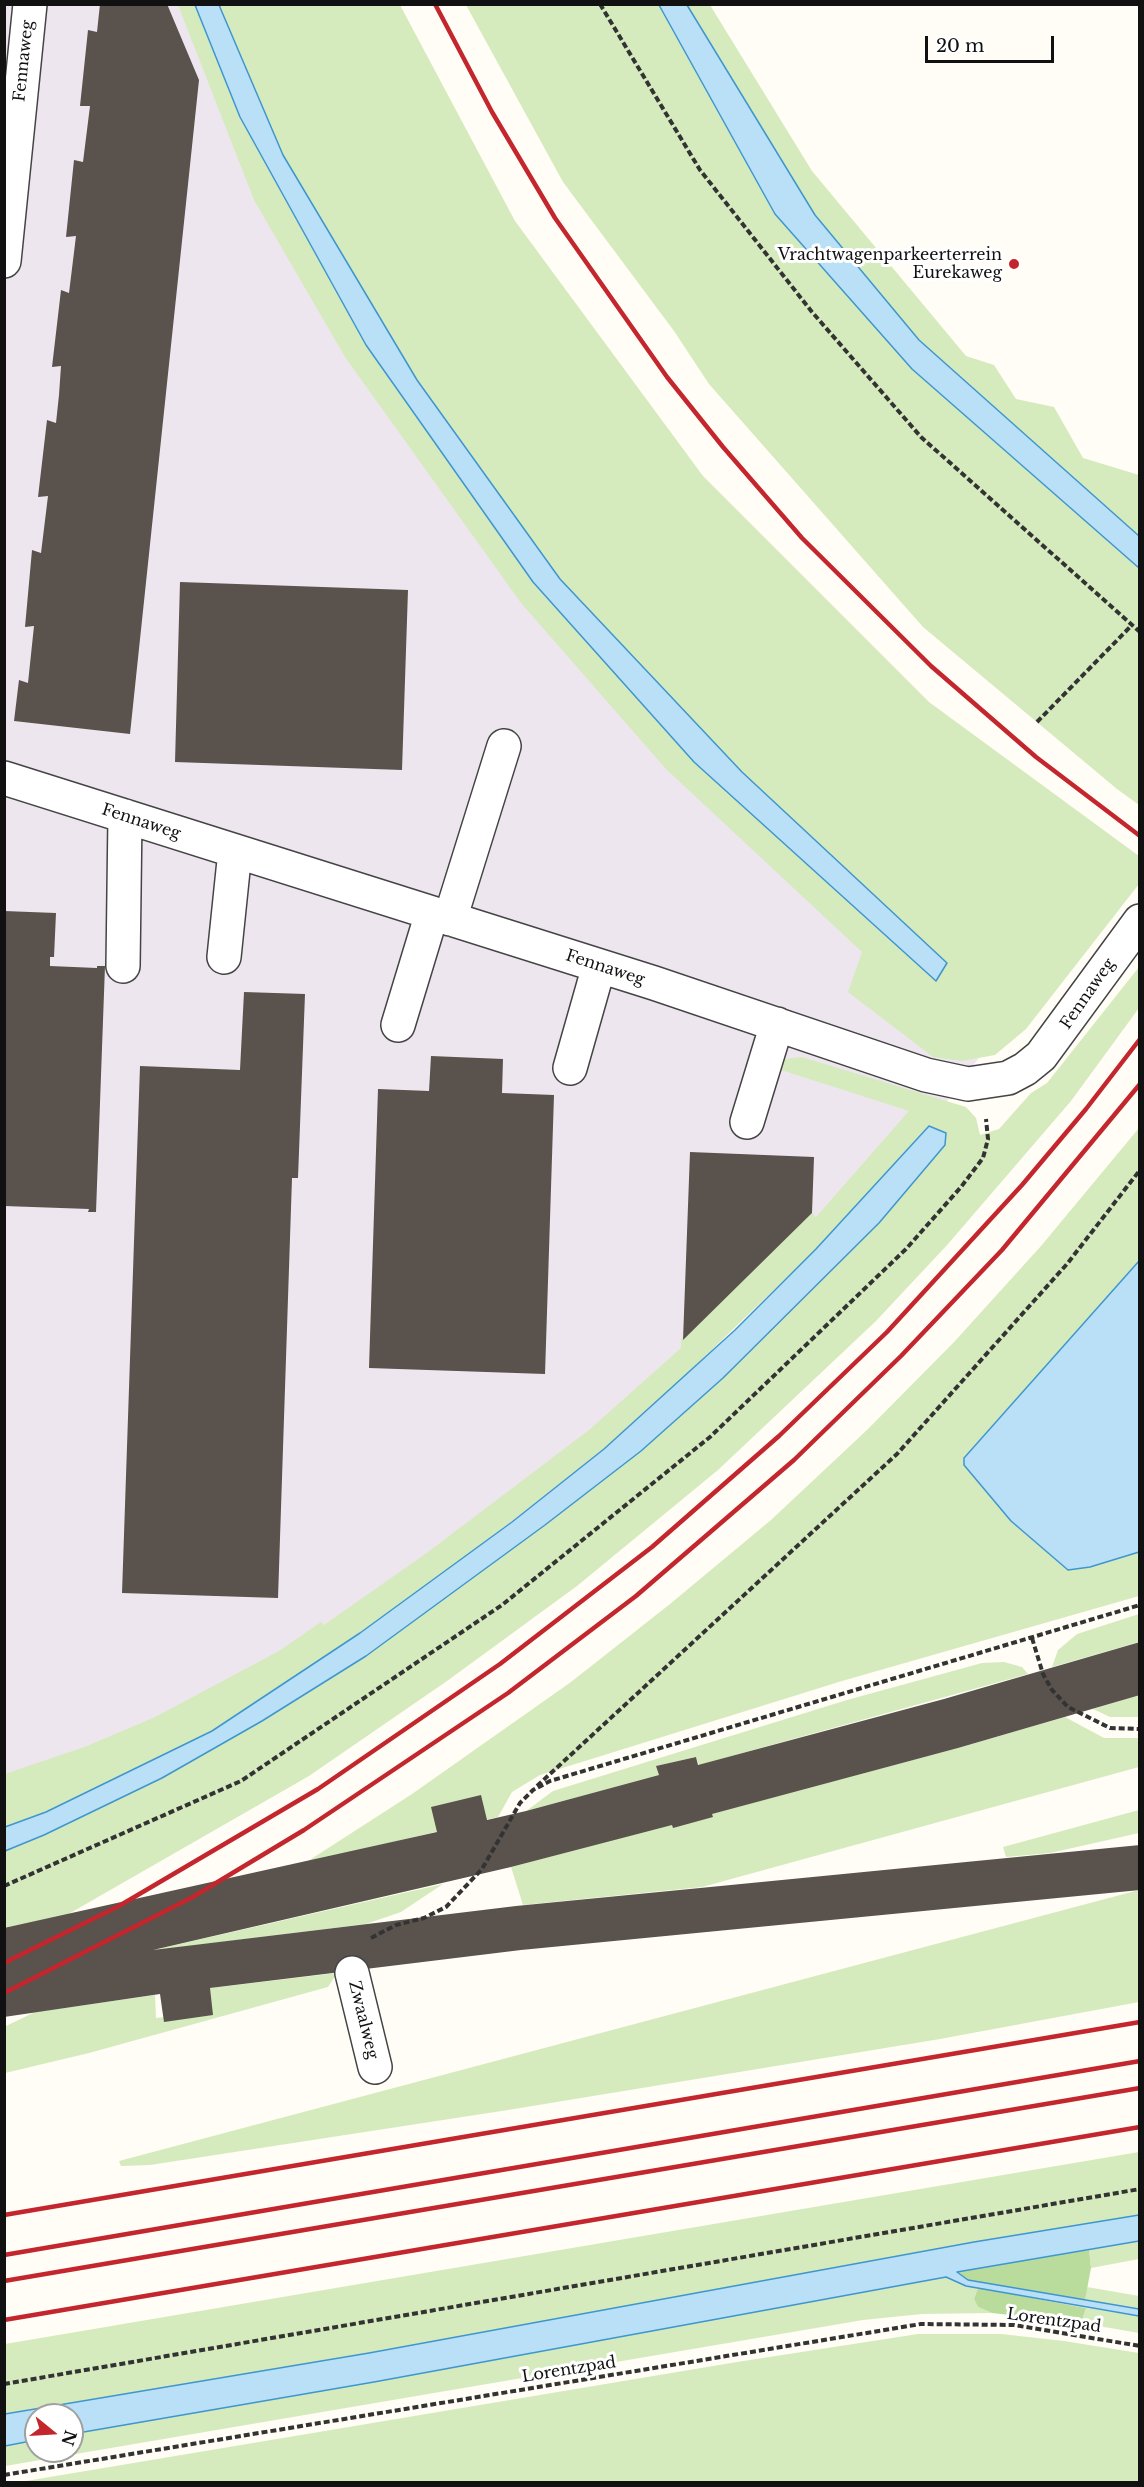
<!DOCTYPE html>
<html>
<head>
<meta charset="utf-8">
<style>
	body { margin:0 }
	#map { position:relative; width:1144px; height:2487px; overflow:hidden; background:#fffdf5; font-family:"Libre Baskerville",serif }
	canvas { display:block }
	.frame { position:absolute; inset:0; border:6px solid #111; pointer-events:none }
	.north { position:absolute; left:24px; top:2403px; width:60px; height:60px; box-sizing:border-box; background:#fff; border:2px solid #a0a0a0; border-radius:50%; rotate:108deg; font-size:16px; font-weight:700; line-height:24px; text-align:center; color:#111 }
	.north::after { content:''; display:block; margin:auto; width:21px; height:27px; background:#c4262e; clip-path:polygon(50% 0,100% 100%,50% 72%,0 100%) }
	.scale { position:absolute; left:925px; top:36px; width:129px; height:27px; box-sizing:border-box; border:3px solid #111; border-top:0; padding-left:8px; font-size:18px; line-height:21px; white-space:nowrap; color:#111; -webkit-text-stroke:4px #fff; paint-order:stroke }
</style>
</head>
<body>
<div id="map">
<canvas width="1144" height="2487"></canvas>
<div class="frame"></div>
<div class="north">N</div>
<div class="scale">20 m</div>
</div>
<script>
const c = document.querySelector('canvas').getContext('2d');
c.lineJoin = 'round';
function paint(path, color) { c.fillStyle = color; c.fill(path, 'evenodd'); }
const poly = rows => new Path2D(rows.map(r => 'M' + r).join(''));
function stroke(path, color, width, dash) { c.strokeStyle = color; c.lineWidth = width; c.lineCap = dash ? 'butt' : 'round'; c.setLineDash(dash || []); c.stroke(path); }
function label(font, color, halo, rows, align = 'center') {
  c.font = font + ' "Libre Baskerville",serif'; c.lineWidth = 6; c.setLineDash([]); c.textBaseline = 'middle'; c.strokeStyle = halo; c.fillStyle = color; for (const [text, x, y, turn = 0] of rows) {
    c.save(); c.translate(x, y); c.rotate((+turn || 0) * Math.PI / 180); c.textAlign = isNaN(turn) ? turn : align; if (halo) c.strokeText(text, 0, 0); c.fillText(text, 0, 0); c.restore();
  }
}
const industrial = poly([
	[5,5,269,5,1005,1022,929,1126,816,1249,604,1449,512,1522,5,1827]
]);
const green = poly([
	[178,5,195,5,240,117,366,345,533,582,694,762,935,981,947,963,742,772,560,579,417,380,283,155,219,5,400,5,515,221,703,476,929,702,1139,856,1139,884,1026,1029,995,1055,962,1061,933,1057,848,992,862,952,666,769,521,603,345,357,254,200],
	[466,5,659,5,775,214,912,369,1139,568,1139,805,1117,789,923,627,709,384,674,331,563,182],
	[687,5,710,5,812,171,966,356,994,365,1016,399,1054,407,1083,458,1139,475,1139,536,919,340,815,215],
	[1139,967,1139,1008,1071,1101,948,1244,876,1321,718,1470,577,1586,447,1681,309,1776,65,1916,5,1928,5,1851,44,1835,162,1778,262,1721,366,1656,545,1525,723,1378,879,1223,945,1145,929,1126,816,1249,664,1396,604,1449,445,1573,287,1684,212,1731,46,1812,5,1827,5,1774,87,1746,155,1717,279,1651,321,1622,324,1625,428,1552,589,1430,681,1348,681,1339,812,1213,816,1217,909,1111,778,1069,785,1059,802,1057,966,1107,976,1118,980,1135,999,1129,1031,1093,1047,1083],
	[1139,1128,1139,1261,964,1457,964,1464,1011,1521,1068,1570,1090,1567,1139,1552,1139,1596,842,1681,540,1775,512,1792,498,1817,305,1863,412,1794,571,1682,670,1604,771,1520,868,1429,955,1341,1041,1246],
	[1139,1614,1139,1642,1052,1667,1058,1650,1077,1634],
	[1004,1662,1022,1667,1028,1674,699,1765,696,1757,657,1766,659,1775,526,1811,553,1791,847,1700,982,1663],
	[1139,1695,1139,1717,1110,1717,1093,1709],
	[1065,1717,1104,1738,1139,1738,1139,1767,702,1887,523,1905,511,1867,958,1748],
	[1139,1810,1139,1833,1050,1853,1006,1857,1003,1847],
	[443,1884,401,1912,366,1924,149,1951],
	[1139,1890,1139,2002,940,2039,508,2110,150,2165,121,2166,119,2161],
	[337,1973,328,1987,89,2053,5,2073,4,2027,35,2012,155,1995,156,2018,203,2013,202,1989],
	[1139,2152,1139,2215,974,2242,369,2353,5,2414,5,2344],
	[1139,2241,1139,2259,1091,2268,1089,2250],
	[946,2277,978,2288,974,2299,978,2307,992,2313,922,2314,863,2320,5,2466,5,2446,36,2440,36,2451,72,2451,72,2434,374,2382],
	[1087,2287,1139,2296,1139,2309,1085,2300],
	[1086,2308,1139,2316,1139,2333,1081,2323],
	[918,2334,1001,2334,1064,2341,1139,2353,1139,2482,20,2482,737,2362]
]);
const forest = poly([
	[1089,2250,1091,2268,1085,2300,968,2280,957,2271],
	[978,2288,1086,2308,1081,2323,992,2313,978,2307,974,2299]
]);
const water = poly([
	[195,5,219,5,283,155,417,380,560,579,742,772,947,963,936,981,694,762,533,582,366,345,240,117,195,5],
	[659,5,687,5,815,215,919,340,1139,536,1139,568,912,369,775,214,659,5],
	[929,1126,946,1133,945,1145,879,1223,723,1378,641,1451,545,1525,366,1656,262,1721,162,1778,44,1835,5,1851,5,1827,46,1812,212,1731,360,1633,512,1522,604,1449,735,1330,816,1249,929,1126],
	[1139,1261,1139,1552,1090,1567,1068,1570,1011,1521,964,1465,964,1458,1139,1261],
	[1139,2215,1139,2241,957,2272,968,2280,1139,2309,1139,2316,966,2286,946,2277,374,2382,72,2434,72,2415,36,2415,36,2440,5,2446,5,2414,369,2353,974,2242,1139,2215]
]);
const building = poly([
	[100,4,167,4,199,80,130,734,14,721,19,680,28,683,34,626,25,627,32,550,41,553,48,496,38,497,47,420,56,423,59,395,61,366,52,367,61,290,69,293,76,236,66,237,74,160,83,162,90,106,80,106,88,30,97,32],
	[180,582,408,590,402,770,175,762],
	[4,911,56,913,54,957,50,957,50,966,97,968,97,966,105,966,96,1212,88,1212,89,1209,4,1206],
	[244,992,305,994,298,1178,292,1178,278,1598,122,1593,140,1066,240,1070],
	[431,1056,503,1059,502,1093,554,1095,545,1374,369,1368,378,1089,429,1091],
	[690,1152,814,1157,812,1213,683,1340],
	[1140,1642,1140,1695,958,1748,712,1814,713,1817,673,1828,672,1825,511,1867,153,1950,516,1906,1140,1845,1140,1890,521,1950,210,1988,213,2015,164,2022,160,1994,4,2017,4,1928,437,1832,431,1807,481,1795,487,1820,526,1811,659,1775,656,1766,696,1757,698,1765,944,1699]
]);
const path = poly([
	[600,4,700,170,812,312,921,437,1140,632],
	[1037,722,1132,625],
	[1032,1638,1043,1674,1052,1690,1068,1707,1110,1728,1140,1729],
	[537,1786,897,1454,1067,1264,1140,1170],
	[4,1886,241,1781,502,1605,710,1437,906,1249,961,1187,983,1158,988,1139,986,1119],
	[371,1938,396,1925,424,1918,446,1907,482,1869,520,1803,533,1790,550,1781,1140,1605],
	[4,2384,1140,2189],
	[4,2475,921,2324,1014,2325,1140,2346]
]);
const minor = poly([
	[4,261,30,4],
	[4,778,654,983,926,1075,968,1084,1008,1078,1025,1069,1041,1056,1140,921],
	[450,919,504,746],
	[224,957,235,851],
	[123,966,125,816],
	[398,1025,432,913],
	[570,1068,599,966],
	[747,1122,777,1024],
	[352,1973,375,2067]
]);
const rail = poly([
	[435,4,492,112,555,218,667,377,723,447,802,538,931,666,1036,757,1140,836],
	[4,1963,119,1906,318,1789,500,1664,652,1547,779,1436,887,1332,1022,1185,1086,1109,1140,1039],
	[4,1993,191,1898,304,1830,508,1693,636,1596,794,1460,901,1356,1002,1250,1140,1084],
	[4,2215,1140,2022],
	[4,2255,1140,2061],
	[4,2281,1140,2088],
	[4,2320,1140,2127]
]);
const markers = [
	[1014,264,6,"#c4262e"]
];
const streetNames = [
	["Fennaweg",24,61,-84],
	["Fennaweg",141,822,18],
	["Fennaweg",605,968,18],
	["Fennaweg",1088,994,-55],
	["Zwaalweg",363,2020,76],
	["Lorentzpad",1054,2321,8],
	["Lorentzpad",569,2370,-9]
];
const poiNames = [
	["Vrachtwagenparkeerterrein",1002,255],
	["Eurekaweg",1002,273]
];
paint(industrial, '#eee6ef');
paint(green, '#d5ebbd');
paint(forest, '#b9dc9c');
paint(water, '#b9e0f7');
stroke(water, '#3f96cf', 1.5);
paint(building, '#5a524d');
stroke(minor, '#444', 36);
stroke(path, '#333', 4, [6, 3]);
stroke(minor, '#fff', 33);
stroke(rail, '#c4262e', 4.5);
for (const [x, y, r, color] of markers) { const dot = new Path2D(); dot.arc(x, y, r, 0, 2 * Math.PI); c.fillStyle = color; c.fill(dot); stroke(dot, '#fff', 2); }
label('16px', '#111', '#fff', streetNames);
label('16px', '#111', '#fff', poiNames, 'right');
</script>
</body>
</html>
